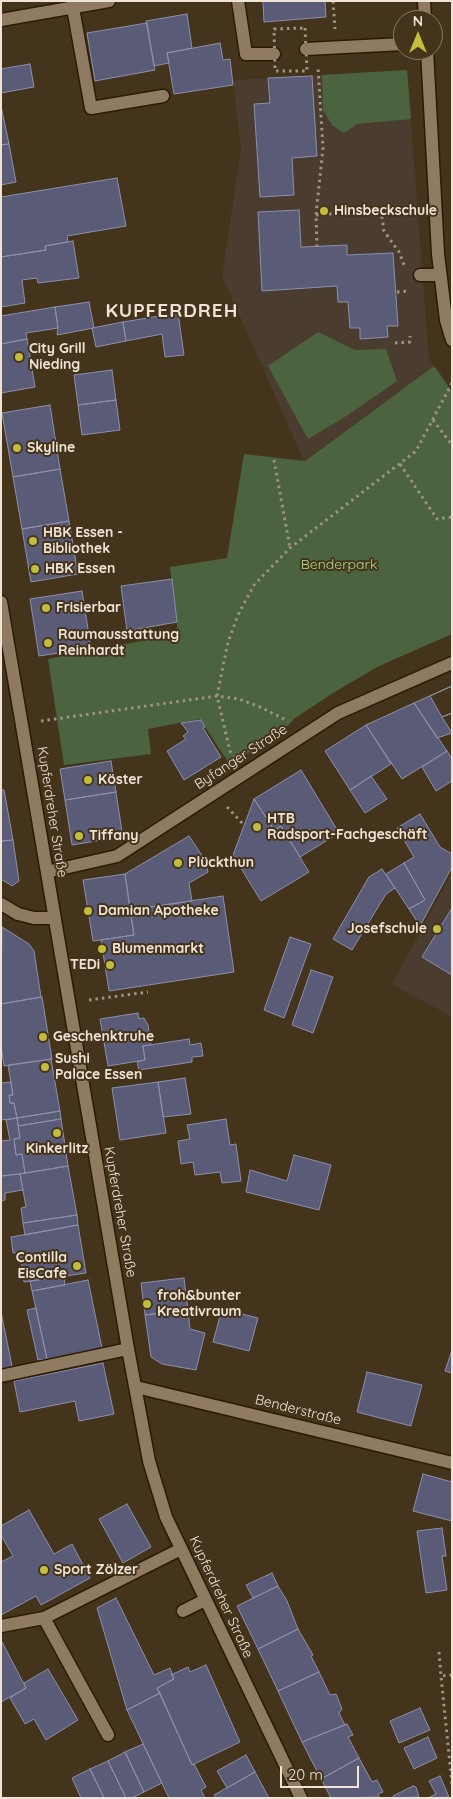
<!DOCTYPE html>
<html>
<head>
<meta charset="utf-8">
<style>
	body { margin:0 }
	#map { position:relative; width:453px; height:1799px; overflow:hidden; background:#45341c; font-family:Quicksand,sans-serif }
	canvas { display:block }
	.frame { position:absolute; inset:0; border:2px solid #eee3d5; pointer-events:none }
	.north { position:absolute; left:393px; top:10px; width:50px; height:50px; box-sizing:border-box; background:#45341c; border:1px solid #897a66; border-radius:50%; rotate:0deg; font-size:14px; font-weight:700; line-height:20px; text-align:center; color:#eee3d5 }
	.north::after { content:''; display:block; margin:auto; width:18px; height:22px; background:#c3bd3f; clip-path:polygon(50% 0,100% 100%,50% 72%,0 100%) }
	.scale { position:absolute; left:280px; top:1766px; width:79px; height:22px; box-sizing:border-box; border:2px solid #eee3d5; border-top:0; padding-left:6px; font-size:15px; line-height:18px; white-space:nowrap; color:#eee3d5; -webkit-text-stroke:4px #45341c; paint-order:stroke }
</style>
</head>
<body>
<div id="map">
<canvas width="453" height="1799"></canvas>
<div class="frame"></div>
<div class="north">N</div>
<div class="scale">20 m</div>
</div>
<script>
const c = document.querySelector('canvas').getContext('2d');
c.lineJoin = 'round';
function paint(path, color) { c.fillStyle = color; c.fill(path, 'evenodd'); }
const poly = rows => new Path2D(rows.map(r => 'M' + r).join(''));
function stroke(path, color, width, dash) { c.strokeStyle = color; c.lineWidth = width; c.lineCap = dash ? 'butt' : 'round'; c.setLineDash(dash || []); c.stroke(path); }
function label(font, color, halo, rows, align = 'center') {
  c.font = font + ' Quicksand,sans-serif'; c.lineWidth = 4; c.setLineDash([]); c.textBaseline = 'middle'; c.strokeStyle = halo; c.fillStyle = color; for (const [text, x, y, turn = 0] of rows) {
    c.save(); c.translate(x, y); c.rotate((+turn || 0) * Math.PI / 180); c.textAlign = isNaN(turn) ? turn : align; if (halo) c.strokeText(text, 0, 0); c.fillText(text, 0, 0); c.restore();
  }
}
const education = poly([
	[407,70,429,359,434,366,304,461,222,276,241,148,233,80],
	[452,873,452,1017,392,984]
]);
const green = poly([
	[407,70,411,119,357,124,344,133,332,125,323,110,322,75],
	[318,332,355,350,386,349,397,381,348,415,308,439,268,366],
	[434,366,452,391,452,634,377,667,333,693,295,718,283,731,230,765,200,719,148,729,151,754,64,765,48,659,178,634,170,567,227,558,244,454,305,461]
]);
const building = poly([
	[263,1,325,1,326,17,264,22,263,1],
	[187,14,192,48,167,53,169,63,154,66,146,21,187,14],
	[147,23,155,70,95,81,87,33,147,23],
	[220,43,223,60,230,59,233,85,174,94,167,53,220,43],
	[30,64,34,87,1,93,1,69,30,64],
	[312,76,317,156,292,158,294,195,260,197,254,104,270,103,268,78,312,76],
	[1,106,9,144,1,145,1,106],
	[9,144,16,182,1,185,1,145,9,144],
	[117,178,126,226,67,236,68,242,45,246,46,250,1,257,1,197,117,178],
	[299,210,301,247,347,245,347,255,393,253,398,326,387,326,388,337,360,339,360,328,350,328,348,302,338,302,337,286,262,291,258,212,299,210],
	[73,241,79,278,38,283,37,278,22,280,25,303,1,307,1,257,46,250,45,246,73,241],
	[89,302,94,328,57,335,58,328,55,307,89,302],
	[55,307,58,328,26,333,27,339,1,344,1,316,55,307],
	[178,313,184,355,165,357,162,334,126,341,123,322,178,313],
	[123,322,126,341,96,347,92,328,123,322],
	[27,339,35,387,1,393,1,344,27,339],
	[112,370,116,400,78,405,74,375,112,370],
	[116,400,120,430,82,435,78,405,116,400],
	[50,405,60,469,13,477,2,413,50,405],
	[60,469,69,521,22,529,13,477,60,469],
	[69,521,78,574,31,582,22,529,69,521],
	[172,579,177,622,127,631,121,586,172,579],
	[82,591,91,648,39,656,30,599,82,591],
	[452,686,452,733,437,738,414,703,452,686],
	[452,686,452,713,442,717,430,696,452,686],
	[414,703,447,751,402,779,366,725,414,703],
	[452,713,452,733,442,717,452,713],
	[201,720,205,727,203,728,221,757,184,780,167,751,186,739,183,736,188,732,181,723,201,720],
	[366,725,391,764,350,790,325,751,366,725],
	[447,751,452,759,452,781,436,791,422,767,447,751],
	[111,761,116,792,65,800,60,769,111,761],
	[301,770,339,833,300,857,281,826,274,830,254,799,301,770],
	[371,776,387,799,365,813,350,790,371,776],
	[1,790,4,790,13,840,1,841,1,790],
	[116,792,122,832,108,839,72,845,65,800,116,792],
	[254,799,274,830,281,826,309,872,261,901,233,855,254,799],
	[420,814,440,847,452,854,452,867,420,926,409,909,425,900,404,863,414,857,397,828,420,814],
	[189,836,205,860,208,872,189,883,192,901,130,910,125,874,189,836],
	[13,840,19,881,12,886,1,879,1,841,13,840],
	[404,863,425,900,409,909,386,874,404,863],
	[382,869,395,888,386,894,352,950,333,939,369,877,382,869],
	[125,874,134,935,93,941,83,880,125,874],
	[223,896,234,972,109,991,101,940,134,935,130,910,223,896],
	[452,908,452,975,422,957,452,908],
	[2,927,29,944,34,951,41,997,1,1004,2,927],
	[290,937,311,944,284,1018,264,1010,290,937],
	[311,970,333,977,313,1033,292,1025,311,970],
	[42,997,52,1059,4,1066,1,1045,1,1004,42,997],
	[138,1013,139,1019,144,1018,148,1025,151,1045,143,1046,145,1060,108,1066,100,1019,138,1013],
	[189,1039,190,1045,201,1043,203,1056,192,1057,192,1062,139,1070,137,1062,145,1060,143,1046,189,1039],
	[51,1059,60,1111,17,1118,14,1103,10,1103,9,1095,13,1095,8,1065,51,1059],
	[185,1078,191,1114,163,1117,158,1082,185,1078],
	[11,1082,13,1095,9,1095,10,1103,14,1103,17,1118,1,1120,1,1083,11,1082],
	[158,1082,166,1133,120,1140,112,1088,158,1082],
	[60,1111,61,1119,18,1126,17,1118,60,1111],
	[17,1118,20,1138,14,1139,16,1155,22,1154,25,1173,1,1176,1,1141,10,1140,6,1120,17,1118],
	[61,1119,68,1166,25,1173,22,1154,16,1155,14,1139,20,1138,18,1126,61,1119],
	[226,1119,230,1145,236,1144,241,1181,222,1183,220,1172,195,1175,193,1162,181,1164,178,1141,190,1139,187,1125,226,1119],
	[294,1155,331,1165,319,1210,246,1192,250,1170,287,1181,294,1155],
	[68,1166,77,1215,23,1223,21,1208,26,1207,20,1174,68,1166],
	[20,1174,23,1190,5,1193,5,1200,1,1201,1,1176,20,1174],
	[77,1215,78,1225,25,1235,23,1223,77,1215],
	[78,1225,86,1273,24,1282,20,1252,13,1253,11,1237,78,1225],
	[64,1276,65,1285,32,1291,30,1281,64,1276],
	[184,1278,188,1310,145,1315,141,1283,184,1278],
	[88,1280,102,1348,47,1359,32,1291,88,1280],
	[36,1308,47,1359,38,1360,27,1310,36,1308],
	[222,1309,258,1318,249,1351,213,1342,222,1309],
	[188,1310,190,1329,205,1333,196,1370,162,1364,151,1357,145,1315,188,1310],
	[1,1312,13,1371,1,1373,1,1312],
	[452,1350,452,1373,445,1371,452,1350],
	[103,1363,114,1414,79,1421,75,1401,20,1412,14,1381,103,1363],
	[367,1372,422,1385,411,1426,357,1412,367,1372],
	[423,1474,452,1482,452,1521,413,1511,423,1474],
	[127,1504,151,1547,123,1563,99,1519,127,1504],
	[29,1510,54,1554,72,1544,90,1578,41,1605,36,1596,1,1615,1,1562,13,1556,1,1535,1,1526,29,1510],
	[442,1528,446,1556,442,1556,447,1590,426,1593,417,1531,442,1528],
	[272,1573,278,1586,253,1598,246,1585,272,1573],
	[278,1586,287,1601,298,1629,258,1649,237,1606,278,1586],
	[116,1598,154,1675,170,1668,174,1679,157,1688,160,1693,127,1710,97,1608,116,1598],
	[298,1629,313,1655,311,1656,319,1672,278,1691,258,1649,298,1629],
	[1,1640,26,1688,1,1702,1,1640],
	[206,1665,240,1742,192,1765,157,1688,174,1679,171,1674,173,1674,188,1667,190,1672,206,1665],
	[48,1669,78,1720,46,1740,34,1719,25,1724,10,1698,26,1688,24,1683,48,1669],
	[319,1672,330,1695,336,1694,342,1709,339,1713,345,1725,302,1742,278,1691,319,1672],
	[160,1693,192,1765,194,1764,206,1787,201,1790,205,1798,169,1798,127,1710,160,1693],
	[420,1708,430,1730,399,1743,390,1721,420,1708],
	[347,1724,353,1735,348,1737,359,1758,321,1779,302,1742,347,1724],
	[428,1737,437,1758,414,1769,404,1748,428,1737],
	[143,1744,162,1783,144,1792,125,1752,143,1744],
	[125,1752,144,1792,132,1798,126,1798,108,1761,125,1752],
	[246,1755,255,1772,227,1788,217,1771,246,1755],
	[359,1758,372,1782,377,1780,383,1792,378,1794,379,1797,331,1798,321,1779,359,1758],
	[108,1761,126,1798,104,1798,90,1769,108,1761],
	[90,1769,104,1798,81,1798,72,1778,90,1769],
	[255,1772,269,1798,216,1798,214,1795,255,1772],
	[440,1776,449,1797,428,1798,436,1794,429,1781,440,1776],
	[413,1786,416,1787,419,1797,394,1798,393,1796,413,1786]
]);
const path = poly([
	[333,1,335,29],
	[305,28,307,71,275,71,274,29,305,28],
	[316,215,381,210,384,231,399,252,404,265],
	[317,247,316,215,323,148,318,67],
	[397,292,409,291],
	[395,343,410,342,410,336],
	[433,420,452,445],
	[274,460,290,548],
	[400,464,437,519,452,517],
	[41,721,217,696,239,699,260,707,288,721],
	[235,758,230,751,217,696,228,642,239,613,254,585,290,548,416,451,452,383],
	[227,807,244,825],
	[89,1000,148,992],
	[439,1652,441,1676],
	[452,1675,441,1676,452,1784]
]);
const lane = poly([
	[73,8,91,108,163,96],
	[420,275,440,275],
	[1,1376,128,1349],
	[183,1611,205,1600],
	[44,1618,108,1735],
	[1,1626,44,1618,181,1549]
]);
const street = poly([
	[238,1,246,54,274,54],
	[424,1,425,20],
	[1,20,109,1],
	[306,49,403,44],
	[427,50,438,254,446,320,452,340],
	[136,1387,452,1463]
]);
const secondary = poly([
	[1,602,128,1349,149,1461,166,1517,301,1798],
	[47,872,117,856,338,713,452,663],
	[1,904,18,914,34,918,54,918]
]);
const markers = [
	[324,211,5,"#c3bd3f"],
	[19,357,5,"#c3bd3f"],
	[17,448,5,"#c3bd3f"],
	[33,541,5,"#c3bd3f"],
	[35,569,5,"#c3bd3f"],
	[46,608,5,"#c3bd3f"],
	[48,643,5,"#c3bd3f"],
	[88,780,5,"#c3bd3f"],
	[257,827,5,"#c3bd3f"],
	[79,836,5,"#c3bd3f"],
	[178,863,5,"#c3bd3f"],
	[88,911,5,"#c3bd3f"],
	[437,929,5,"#c3bd3f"],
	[102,949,5,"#c3bd3f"],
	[110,965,5,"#c3bd3f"],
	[43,1037,5,"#c3bd3f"],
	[45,1067,5,"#c3bd3f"],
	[57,1133,5,"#c3bd3f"],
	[77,1266,5,"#c3bd3f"],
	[147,1304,5,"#c3bd3f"],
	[44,1570,5,"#c3bd3f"]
];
const poiNames = [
	["Hinsbeckschule",334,211],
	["City Grill",29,349],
	["Nieding",29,365],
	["Skyline",27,448],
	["HBK Essen -",43,533],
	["Bibliothek",43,549],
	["HBK Essen",45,569],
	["Frisierbar",56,608],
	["Raumausstattung",58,635],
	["Reinhardt",58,651],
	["Köster",98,780],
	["HTB",267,819],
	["Radsport-Fachgeschäft",267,835],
	["Tiffany",89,836],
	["Plückthun",188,863],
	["Damian Apotheke",98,911],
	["Josefschule",427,929,"right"],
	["Blumenmarkt",112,949],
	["TEDi",100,965,"right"],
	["Geschenktruhe",53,1037],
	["Sushi",55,1059],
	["Palace Essen",55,1075],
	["Kinkerlitz",57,1149,"center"],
	["Contilla",67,1258,"right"],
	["EisCafe",67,1274,"right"],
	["froh&bunter",157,1296],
	["Kreativraum",157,1312],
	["Sport Zölzer",54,1570]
];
const parkNames = [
	["Benderpark",339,565]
];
const streetNames = [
	["Byfanger Straße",241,757,-33],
	["Kupferdreher Straße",52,812,81],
	["Kupferdreher Straße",120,1212,80],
	["Benderstraße",298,1410,14],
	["Kupferdreher Straße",221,1597,65]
];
const districtNames = [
	["KUPFERDREH",172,311]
];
paint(education, '#4a3c2e');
paint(green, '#4c633f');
paint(building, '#595b77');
stroke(building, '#8d8fad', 1);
stroke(lane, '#2b1b04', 15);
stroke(street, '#2b1b04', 15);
stroke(secondary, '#2b1b04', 15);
stroke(path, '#a19381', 3, [2.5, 4]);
stroke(lane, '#8f7b61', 12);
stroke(street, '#8f7b61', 12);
stroke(secondary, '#8f7b61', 12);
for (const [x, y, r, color] of markers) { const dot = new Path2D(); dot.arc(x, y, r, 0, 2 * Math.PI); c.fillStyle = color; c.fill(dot); stroke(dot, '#45341c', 2); }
label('bold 14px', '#eee3d5', '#45341c', poiNames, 'left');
label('14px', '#aade8c', '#45341c', parkNames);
label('14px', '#eee3d5', '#45341c', streetNames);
c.letterSpacing = '1px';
label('bold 19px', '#eee3d5', '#45341c', districtNames);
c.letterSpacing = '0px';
</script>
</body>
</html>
